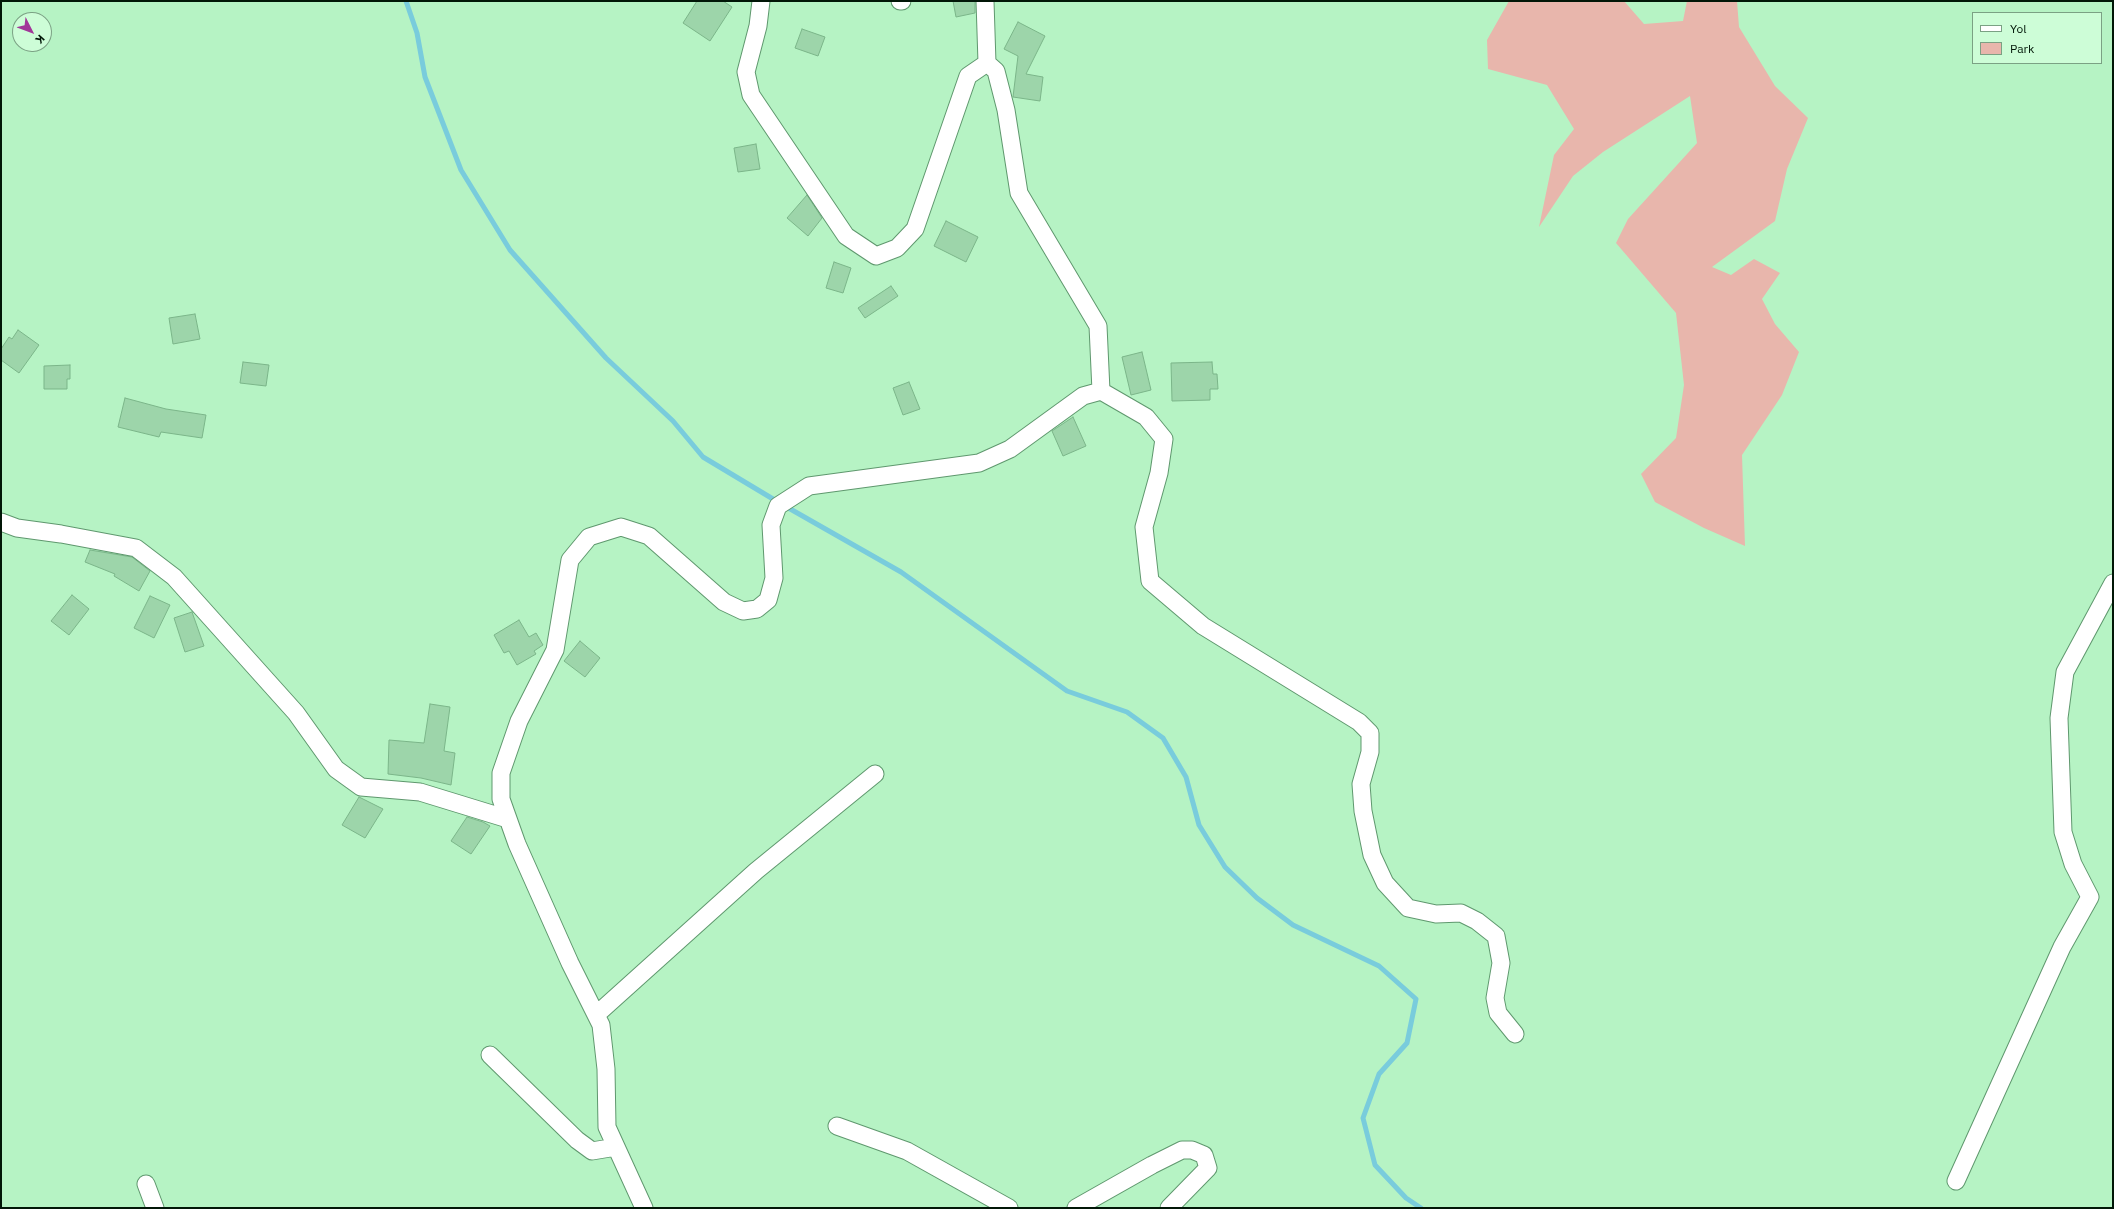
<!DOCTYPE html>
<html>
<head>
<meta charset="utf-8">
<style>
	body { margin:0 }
	#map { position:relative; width:2114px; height:1209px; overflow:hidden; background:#b6f3c4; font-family:"IBM Plex Sans",sans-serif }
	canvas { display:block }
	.frame { position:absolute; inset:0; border:2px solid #011607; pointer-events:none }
	.legend { position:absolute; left:1972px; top:12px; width:130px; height:52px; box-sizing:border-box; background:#cdfdd7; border:1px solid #7ba184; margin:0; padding:5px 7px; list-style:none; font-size:12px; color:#011607 }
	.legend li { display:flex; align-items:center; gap:8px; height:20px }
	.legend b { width:20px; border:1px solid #7ba184 }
	.north { position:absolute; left:12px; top:12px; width:40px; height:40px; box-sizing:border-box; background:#cdfdd7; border:1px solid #7ba184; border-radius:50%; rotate:132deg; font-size:11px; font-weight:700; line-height:16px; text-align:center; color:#011607 }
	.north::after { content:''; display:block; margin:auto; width:14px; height:18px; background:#a13798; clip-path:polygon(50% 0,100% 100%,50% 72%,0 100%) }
</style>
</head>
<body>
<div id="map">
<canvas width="2114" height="1209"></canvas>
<div class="frame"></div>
<ul class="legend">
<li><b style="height:5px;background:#fff"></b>Yol</li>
<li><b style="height:11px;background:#e8b6ac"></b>Park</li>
</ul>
<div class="north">K</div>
</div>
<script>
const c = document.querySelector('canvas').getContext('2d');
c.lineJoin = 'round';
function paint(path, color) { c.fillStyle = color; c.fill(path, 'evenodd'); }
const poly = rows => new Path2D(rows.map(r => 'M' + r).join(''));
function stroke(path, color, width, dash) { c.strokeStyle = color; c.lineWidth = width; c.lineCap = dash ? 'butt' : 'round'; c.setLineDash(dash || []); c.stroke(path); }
const green = poly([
	[1509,1,1624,1,1644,24,1683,21,1687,1,1737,1,1739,27,1775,86,1808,118,1787,169,1775,221,1712,267,1731,275,1754,259,1780,273,1762,299,1775,324,1799,352,1782,395,1742,455,1745,546,1704,528,1655,502,1641,474,1676,438,1684,385,1676,313,1616,243,1628,219,1697,143,1690,96,1603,152,1573,176,1539,227,1554,155,1574,129,1547,85,1488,69,1487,40]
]);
const stream = poly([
	[406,1,417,33,425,77,461,170,510,250,606,358,673,421,703,457,778,502],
	[785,506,901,572,1067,691,1127,712,1163,738,1186,777,1199,825,1225,867,1257,898,1293,925,1379,966,1416,999,1407,1043,1379,1074,1363,1118,1375,1165,1406,1198,1421,1208]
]);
const building = poly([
	[697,1,723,1,732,7,710,41,683,23,697,1],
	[953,1,975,1,975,13,956,17,953,1],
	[1018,22,1045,36,1026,74,1043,77,1040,101,1013,97,1018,56,1004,49,1018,22],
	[802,29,825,37,818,56,795,48,802,29],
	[756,144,760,169,738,172,734,148,756,144],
	[807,195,822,218,808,236,787,218,807,195],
	[946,221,978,237,966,262,934,246,946,221],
	[834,262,851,268,843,293,826,288,834,262],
	[891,286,898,296,865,318,858,308,891,286],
	[195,314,200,339,173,344,169,318,195,314],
	[18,330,39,345,19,373,1,360,1,349,9,337,12,339,18,330],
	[1142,352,1151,390,1131,395,1122,357,1142,352],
	[243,362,269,365,266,386,240,383,243,362],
	[1212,362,1213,374,1217,374,1218,389,1210,389,1210,400,1172,401,1171,363,1212,362],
	[70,365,70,379,67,379,67,389,44,389,44,366,70,365],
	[909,382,920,409,903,415,893,388,909,382],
	[125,398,166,409,206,415,202,438,161,432,159,437,118,427,125,398],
	[1073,417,1086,446,1063,456,1052,431,1073,417],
	[90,550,132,557,150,571,139,591,114,576,115,574,85,562,90,550],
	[72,595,89,609,69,635,51,621,72,595],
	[150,596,170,605,154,638,134,628,150,596],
	[192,612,204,646,185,652,174,618,192,612],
	[519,620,529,637,536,633,543,645,534,651,536,654,517,665,509,651,504,653,494,635,519,620],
	[580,641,600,658,585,677,564,661,580,641],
	[430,704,450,707,444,751,455,753,451,785,421,778,388,774,389,740,424,743,430,704],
	[359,797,383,809,365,838,342,825,359,797],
	[467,817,483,822,490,826,471,854,451,841,467,817]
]);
const minor = poly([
	[761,1,758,26,746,72,751,95,846,236,876,256,897,248,915,229,968,76,987,63,996,71,1006,110,1019,193,1098,326,1101,391],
	[900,1,902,1],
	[985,1,987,63],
	[1,522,17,528,61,534,136,548,174,577,296,713,336,769,361,787,420,792,508,819],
	[596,1015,756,871,875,774],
	[490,1055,577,1140,592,1151,616,1147],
	[837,1126,907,1151,1009,1208],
	[1956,1181,2062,947,2090,897,2073,864,2063,832,2059,718,2065,672,2113,583],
	[146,1184,155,1208],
	[644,1208,607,1127,606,1069,601,1025,570,963,517,844,501,799,501,773,519,721,555,650,570,560,589,537,621,527,649,536,724,602,743,611,757,609,768,600,774,578,771,525,778,506,809,486,979,463,1010,449,1083,396,1101,391,1146,417,1164,439,1159,473,1144,527,1150,581,1203,626,1359,722,1370,733,1370,752,1361,784,1363,811,1372,855,1385,883,1408,908,1436,914,1461,913,1477,921,1496,936,1501,963,1495,998,1498,1013,1515,1034],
	[1076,1208,1152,1165,1182,1150,1192,1150,1204,1155,1208,1168,1169,1208]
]);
paint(green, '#e8b6ac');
stroke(stream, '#79ccdc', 5);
paint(building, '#9dd5aa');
stroke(building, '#7bb589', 1);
stroke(minor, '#5f986e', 19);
stroke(minor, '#fff', 17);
</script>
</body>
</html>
